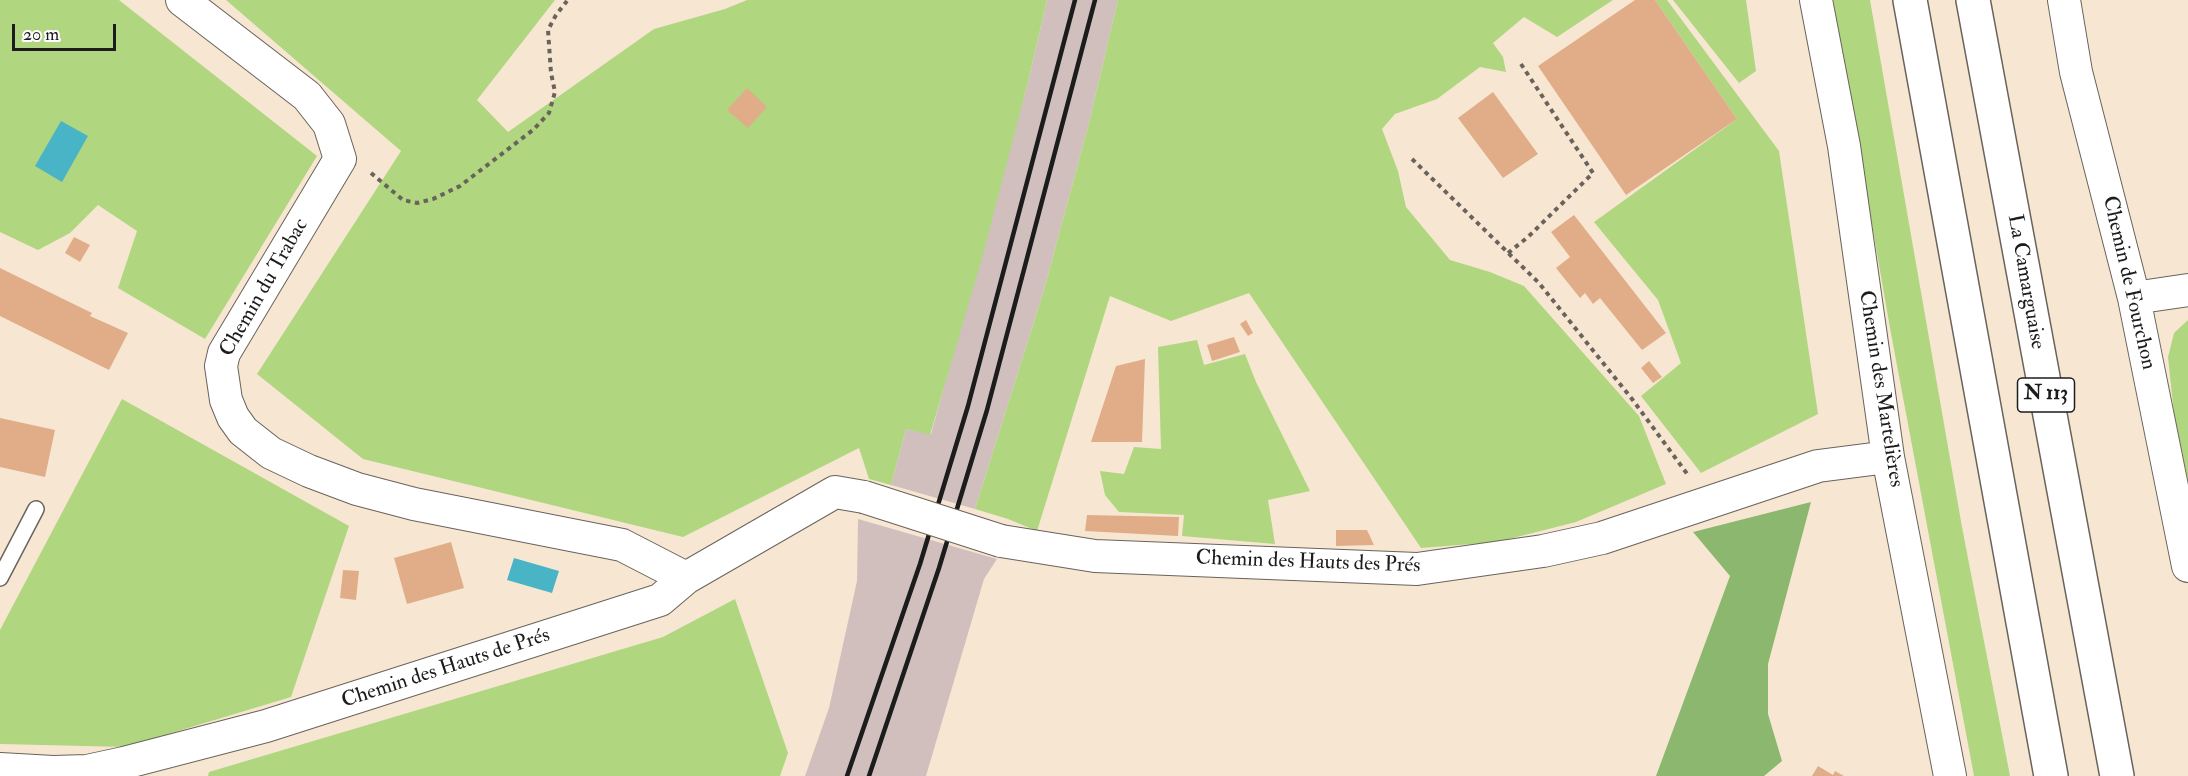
<!DOCTYPE html>
<html>
<head>
<meta charset="utf-8">
<style>
	body { margin:0 }
	#map { position:relative; width:2188px; height:776px; overflow:hidden; background:#f7e7d2; font-family:"IM FELL Double Pica",serif }
	canvas { display:block }
	.scale { position:absolute; left:12px; top:24px; width:104px; height:27px; box-sizing:border-box; border:3px solid #1c1c1c; border-top:0; padding-left:8px; font-size:18px; line-height:21px; white-space:nowrap; color:#1c1c1c; -webkit-text-stroke:4px #fff; paint-order:stroke }
</style>
</head>
<body>
<div id="map">
<canvas width="2188" height="776"></canvas>
<div class="scale">20 m</div>
</div>
<script>
const c = document.querySelector('canvas').getContext('2d');
c.lineJoin = 'round';
function paint(path, color) { c.fillStyle = color; c.fill(path, 'evenodd'); }
const poly = rows => new Path2D(rows.map(r => 'M' + r).join(''));
function stroke(path, color, width, dash) { c.strokeStyle = color; c.lineWidth = width; c.lineCap = dash ? 'butt' : 'round'; c.setLineDash(dash || []); c.stroke(path); }
function label(font, color, halo, rows, align = 'center') {
  c.font = font + ' "IM FELL Double Pica",serif'; c.lineWidth = 5; c.setLineDash([]); c.textBaseline = 'middle'; c.strokeStyle = halo; c.fillStyle = color; for (const [text, x, y, turn = 0] of rows) {
    c.save(); c.translate(x, y); c.rotate((+turn || 0) * Math.PI / 180); c.textAlign = isNaN(turn) ? turn : align; if (halo) c.strokeText(text, 0, 0); c.fillText(text, 0, 0); c.restore();
  }
}
const industrial = poly([
	[1047,0,1118,0,1089,123,1044,290,975,509,891,485,906,429,931,434,1027,86],
	[858,519,997,559,984,579,926,776,805,776,829,708,857,581]
]);
const green = poly([
	[0,0,119,0,317,156,205,339,118,288,137,231,98,205,70,233,38,250,0,232],
	[226,0,555,0,477,100,508,132,654,29,725,9,747,0,1047,0,1027,86,981,262,930,435,906,429,891,485,869,479,859,448,683,537,363,459,257,374,401,151],
	[1118,0,1613,0,1557,37,1524,17,1493,43,1503,57,1506,72,1480,67,1437,99,1395,114,1382,129,1398,171,1406,207,1450,260,1490,272,1524,286,1639,416,1666,484,1576,522,1497,542,1421,548,1249,293,1171,321,1110,296,1037,531,1008,519,975,509,1044,290,1089,123],
	[1655,0,1667,0,1779,151,1818,414,1701,473,1641,396,1681,363,1658,300,1594,222,1737,119],
	[1673,0,1746,0,1756,71,1739,83],
	[1833,0,1870,0,1962,527,2010,776,1974,776,1890,328],
	[2188,320,2188,480,2174,414,2168,357,2174,333],
	[1197,340,1204,365,1245,354,1256,382,1310,491,1268,500,1275,544,1182,536,1184,515,1119,512,1105,495,1100,471,1124,474,1134,447,1161,449,1158,347],
	[122,399,349,526,291,697,125,747,0,744,0,630],
	[735,599,788,753,780,776,208,776,209,772,663,637]
]);
const forest = poly([
	[1811,502,1768,664,1768,714,1782,761,1764,776,1656,776,1730,576,1693,532]
]);
const water = poly([
	[61,121,88,136,62,182,35,166],
	[514,558,559,571,552,593,507,580]
]);
const building = poly([
	[1635,0,1655,0,1737,119,1626,195,1538,66],
	[747,88,767,107,748,128,727,110],
	[1493,92,1538,154,1503,178,1458,118],
	[1574,215,1666,333,1642,350,1600,298,1593,304,1585,293,1580,298,1556,268,1570,257,1551,232],
	[74,237,90,245,80,262,65,253],
	[0,268,92,313,90,316,128,333,109,370,0,316],
	[1246,320,1253,333,1248,336,1240,324],
	[1234,337,1240,352,1212,361,1207,345],
	[1145,359,1142,442,1091,442,1116,366],
	[1649,361,1662,377,1653,383,1641,368],
	[0,418,55,430,45,477,0,467],
	[1087,515,1179,517,1178,536,1085,531],
	[1336,530,1367,530,1374,545,1336,546],
	[451,542,464,588,407,604,394,558],
	[343,570,359,571,356,600,340,598],
	[1818,766,1833,775,1835,771,1844,776,1812,776]
]);
const path = poly([
	[1412,159,1539,283,1632,399,1688,475],
	[371,173,403,200,417,203,433,199,460,186,533,130,549,113,555,92,551,73,548,30,556,15,567,1],
	[1508,253,1528,237,1593,173,1519,61]
]);
const service = poly([
	[0,578,36,509]
]);
const minor = poly([
	[182,0,307,96,329,124,340,159,224,353,221,366,226,400,233,417,243,431,271,453,309,471,357,489,414,504,622,545,686,578],
	[1816,0,1844,146,1888,457,1950,776],
	[2064,0,2076,72,2134,298,2188,566],
	[2134,298,2188,290],
	[1001,541,1095,556,1417,569,1543,551,1602,538,1818,466,1888,457],
	[0,769,53,772,87,771,124,763,266,726,660,600,686,578,835,492,864,497]
]);
const trunk = poly([
	[1910,0,2051,776],
	[1973,0,2117,776]
]);
const rail = poly([
	[847,776,920,564,968,406,1075,0],
	[869,776,939,568,987,410,1095,0]
]);
const minorBridge = poly([
	[864,497,1001,541]
]);
const shields = [
	[2046,395,57]
];
const shieldNames = [
	["N 113",2046,395]
];
const streetNames = [
	["La Camarguaise",2025,282,80],
	["Chemin de Fourchon",2128,283,77],
	["Chemin du Trabac",265,288,-60],
	["Chemin des Martelières",1880,389,81],
	["Chemin des Hauts des Prés",1308,563,2],
	["Chemin des Hauts de Prés",446,669,-18]
];
paint(industrial, '#d1bfbe');
paint(green, '#b0d680');
paint(forest, '#8cb76e');
paint(water, '#49b4c6');
paint(building, '#e0ad88');
stroke(service, '#69635c', 18);
stroke(minor, '#69635c', 34);
stroke(trunk, '#69635c', 36);
stroke(path, '#69635c', 4, [4.5, 4.5]);
stroke(service, '#fff', 15);
stroke(minor, '#fff', 32);
stroke(trunk, '#fff', 33);
stroke(rail, '#1c1c1c', 4.5);
stroke(minorBridge, '#69635c', 34, []);
stroke(minorBridge, '#fff', 32);
for (const [x, y, w] of shields) { const box = new Path2D(); box.roundRect(x - w / 2, y - 17, w, 34, 4.5); c.fillStyle = '#fff'; c.fill(box); stroke(box, '#1c1c1c', 1.5); }
label('bold 20px', '#1c1c1c', null, shieldNames);
label('21px', '#1c1c1c', '#fff', streetNames);
</script>
</body>
</html>
